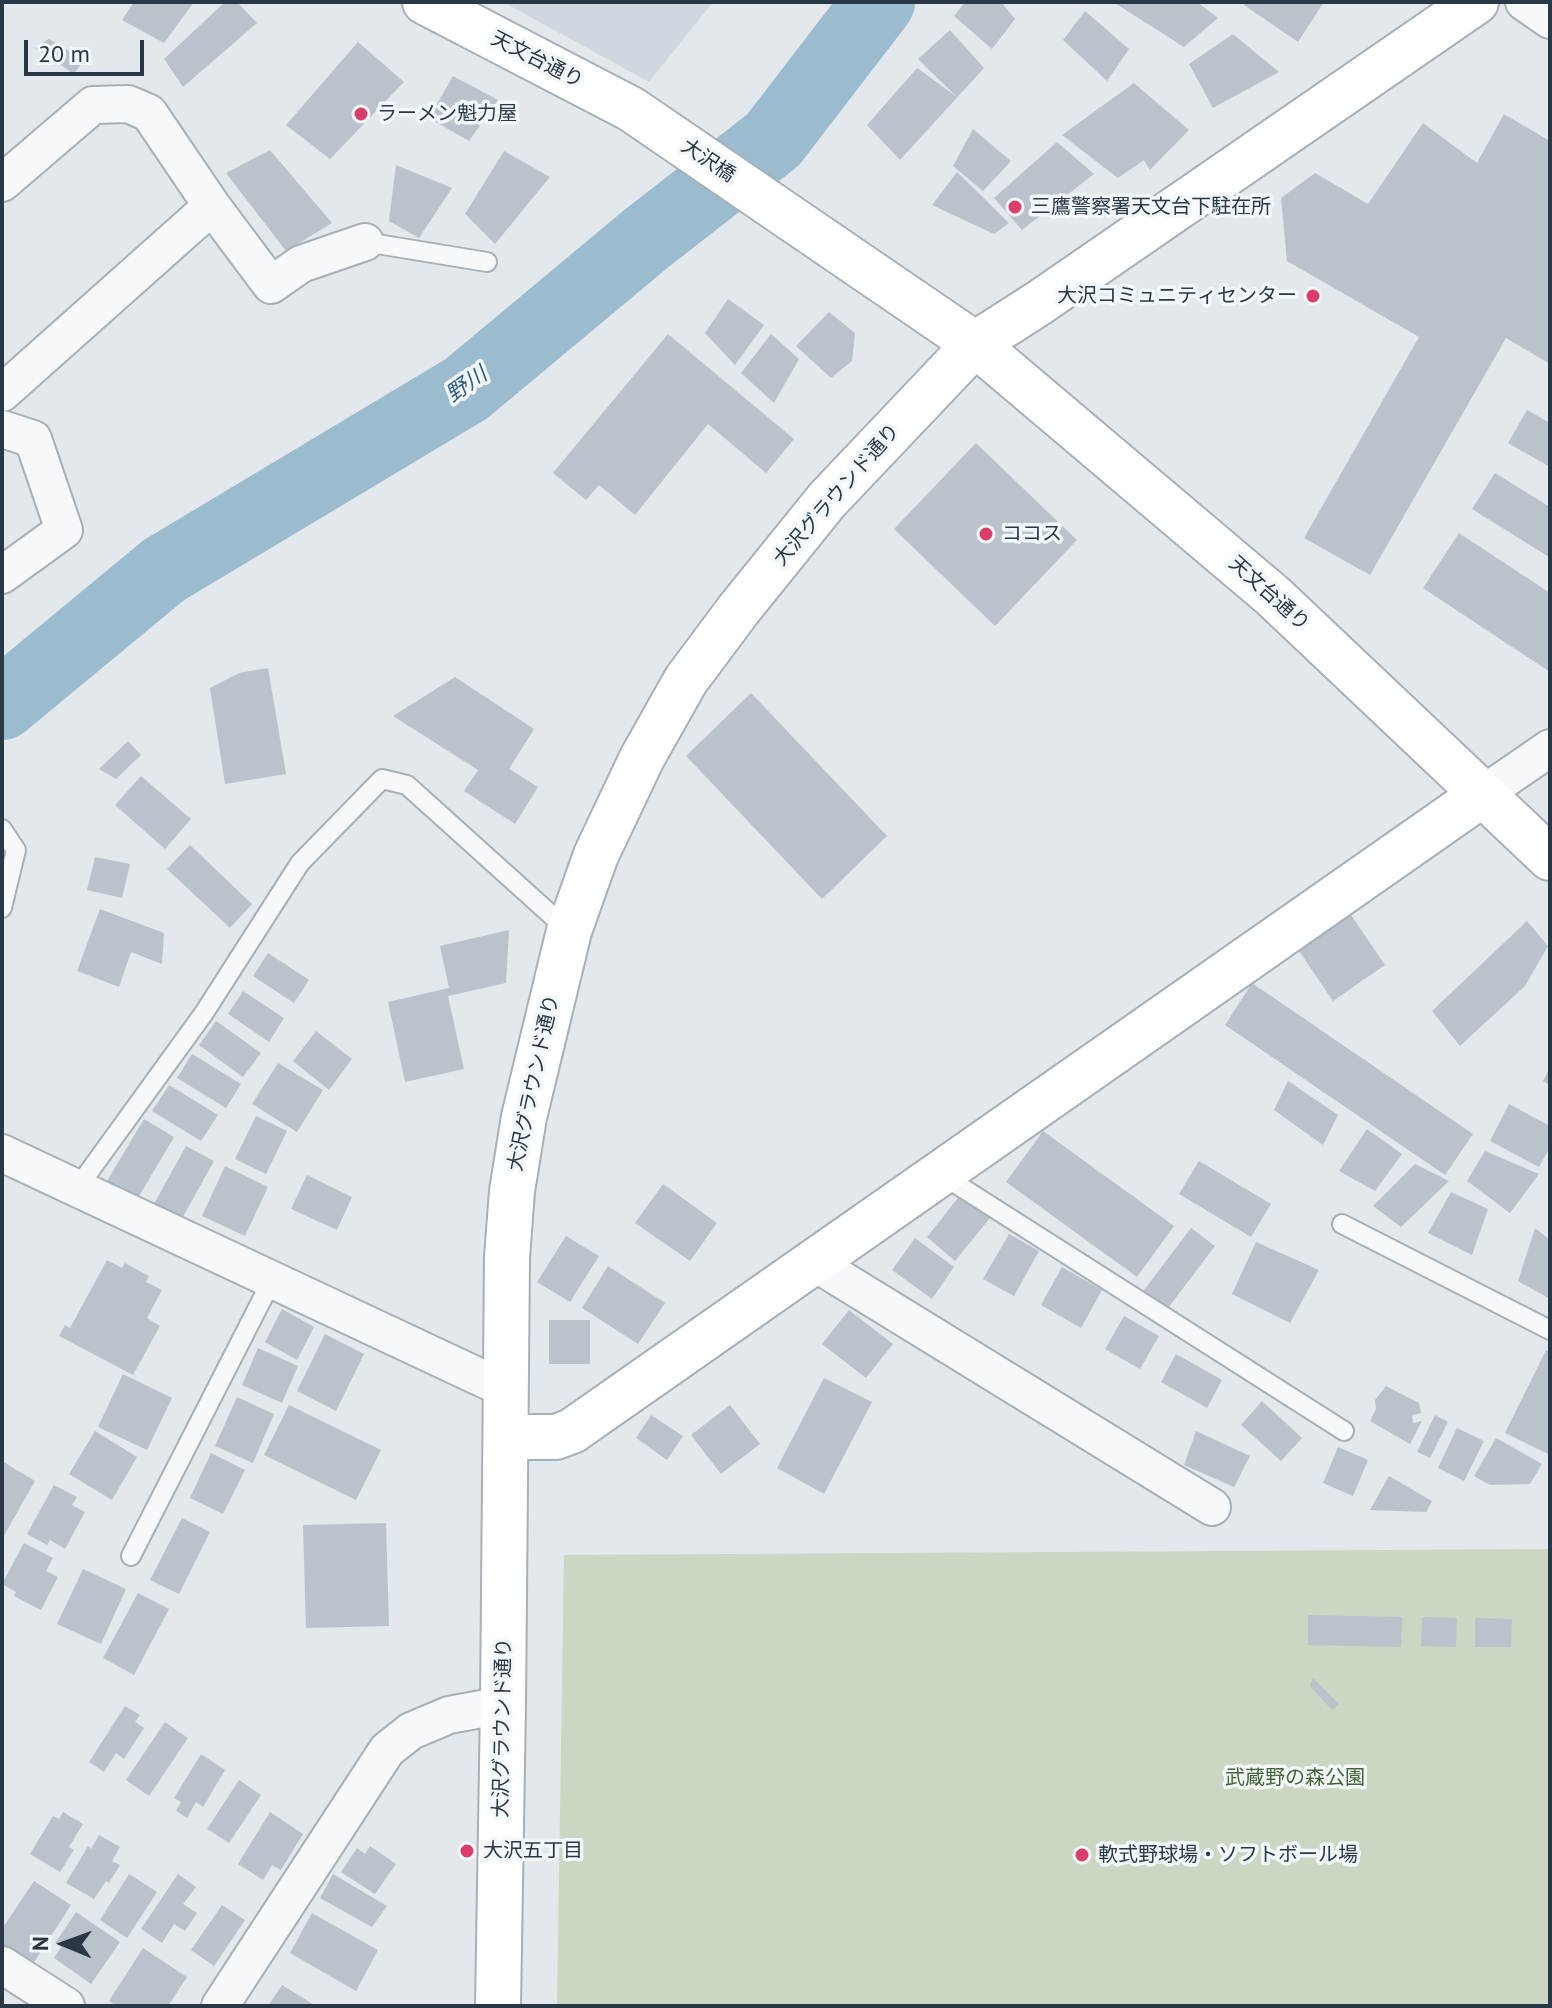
<!DOCTYPE html>
<html>
<head>
<meta charset="utf-8">
<style>
	body { margin:0 }
	#map { position:relative; width:1552px; height:2008px; overflow:hidden; background:#e3e8ec; font-family:"PT Sans",sans-serif }
	canvas { display:block }
	.frame { position:absolute; inset:0; border:4px solid #293847; pointer-events:none }
	.north { position:absolute; left:24px; top:1904px; width:80px; height:80px; -webkit-text-stroke:6px #f3f7f9; paint-order:stroke; rotate:271deg; font-size:22px; font-weight:700; line-height:32px; text-align:center; color:#293847 }
	.north::after { content:''; display:block; margin:auto; width:28px; height:36px; background:#293847; clip-path:polygon(50% 0,100% 100%,50% 72%,0 100%) }
	.scale { position:absolute; left:24px; top:40px; width:120px; height:36px; box-sizing:border-box; border:4px solid #293847; border-top:0; padding-left:10px; font-size:24px; line-height:28px; white-space:nowrap; color:#293847; -webkit-text-stroke:6px #f3f7f9; paint-order:stroke }
</style>
</head>
<body>
<div id="map">
<canvas width="1552" height="2008"></canvas>
<div class="frame"></div>
<div class="north">N</div>
<div class="scale">20 m</div>
</div>
<script>
const c = document.querySelector('canvas').getContext('2d');
c.lineJoin = 'round';
function paint(path, color) { c.fillStyle = color; c.fill(path, 'evenodd'); }
const poly = rows => new Path2D(rows.map(r => 'M' + r).join(''));
function stroke(path, color, width, dash) { c.strokeStyle = color; c.lineWidth = width; c.lineCap = dash ? 'butt' : 'round'; c.setLineDash(dash || []); c.stroke(path); }
function label(font, color, halo, rows, align = 'center') {
  c.font = font + ' "PT Sans","Noto Sans JP",sans-serif'; c.lineWidth = 7; c.setLineDash([]); c.textBaseline = 'middle'; c.strokeStyle = halo; c.fillStyle = color; for (const [text, x, y, turn = 0] of rows) {
    c.save(); c.translate(x, y); c.rotate((+turn || 0) * Math.PI / 180); c.textAlign = isNaN(turn) ? turn : align; if (halo) c.strokeText(text, 0, 0); c.fillText(text, 0, 0); c.restore();
  }
}
const built = poly([
	[503,2,713,2,649,82]
]);
const green = poly([
	[1550,1549,1550,2006,557,2006,564,1555]
]);
const river = poly([
	[2,704,164,570,466,389,647,238,773,140,879,2]
]);
const building = poly([
	[134,2,194,2,164,43,122,20],
	[225,2,237,2,257,23,183,87,164,59],
	[965,2,1001,2,1015,19,992,49,954,16],
	[1113,2,1197,2,1218,18,1184,47],
	[1245,2,1324,2,1298,42,1244,5],
	[1085,11,1129,49,1107,81,1063,40],
	[950,30,984,68,900,160,867,125,917,68,957,97,918,59],
	[1233,34,1279,72,1213,108,1189,64],
	[49,39,84,60,74,74,35,48],
	[358,42,404,82,330,159,286,125],
	[453,76,498,100,469,141,429,118],
	[1134,83,1189,130,1150,170,1144,160,1118,178,1062,135],
	[1504,114,1550,141,1550,364,1506,338,1370,575,1304,538,1419,337,1287,261,1281,198,1315,173,1368,204,1423,123,1477,163],
	[973,129,1011,161,983,191,953,166],
	[1057,142,1094,174,1022,230,994,198],
	[270,150,332,223,286,251,226,173],
	[504,151,550,177,495,244,465,214],
	[396,165,452,188,419,238,389,221],
	[957,172,1009,223,994,234,932,205],
	[728,299,764,325,735,365,705,333],
	[829,312,855,333,852,361,831,378,796,346],
	[668,334,794,439,766,473,708,424,635,515,599,485,586,500,553,473],
	[771,334,799,359,774,403,741,373],
	[1527,410,1550,423,1550,467,1508,443],
	[976,443,1077,540,995,626,894,529],
	[1495,473,1550,507,1549,557,1472,509],
	[1459,533,1550,593,1550,672,1423,588],
	[268,668,286,774,225,784,210,688,239,673],
	[455,677,534,729,509,769,538,787,515,824,464,791,478,770,393,716],
	[751,693,887,836,822,899,686,756],
	[128,741,141,755,116,779,99,769],
	[141,776,191,819,165,849,115,805],
	[190,845,252,904,230,928,167,869],
	[95,857,130,864,122,898,87,890],
	[100,909,164,933,162,964,131,952,119,987,77,971],
	[1351,915,1385,965,1333,1001,1299,951],
	[1527,921,1548,946,1525,986,1460,1046,1432,1011],
	[509,930,506,983,448,996,464,1069,405,1082,388,1002,449,988,440,946],
	[268,953,309,980,294,1003,253,976],
	[1252,983,1473,1134,1445,1175,1225,1025],
	[243,991,284,1018,269,1042,228,1014],
	[216,1021,261,1053,243,1077,199,1045],
	[316,1031,352,1059,329,1090,293,1061],
	[192,1054,241,1084,226,1108,177,1078],
	[278,1063,323,1090,297,1132,252,1104],
	[1550,1067,1550,1085,1543,1081],
	[1288,1081,1338,1115,1323,1145,1274,1110],
	[169,1085,218,1115,201,1141,152,1111],
	[1509,1104,1550,1126,1550,1147,1539,1167,1490,1141],
	[256,1116,287,1131,266,1174,235,1159],
	[144,1119,174,1137,138,1198,107,1181],
	[1367,1129,1402,1154,1375,1191,1339,1171],
	[1043,1131,1174,1226,1137,1277,1006,1182],
	[186,1146,214,1161,179,1224,151,1209],
	[1485,1151,1539,1174,1510,1213,1467,1181],
	[1199,1161,1271,1204,1251,1237,1179,1194],
	[1415,1164,1449,1181,1401,1227,1373,1206],
	[225,1166,268,1187,245,1236,202,1216],
	[307,1175,352,1197,337,1230,291,1209],
	[663,1184,717,1223,690,1261,635,1223],
	[1451,1192,1488,1209,1472,1255,1428,1233],
	[961,1194,990,1218,955,1261,927,1237],
	[1191,1228,1215,1246,1165,1312,1141,1294],
	[1535,1228,1550,1240,1550,1299,1518,1281],
	[1009,1234,1039,1251,1014,1296,983,1279],
	[566,1236,599,1256,570,1302,537,1282],
	[915,1238,954,1267,932,1299,892,1270],
	[1256,1242,1319,1270,1290,1323,1232,1294],
	[107,1260,122,1268,125,1263,149,1276,146,1282,162,1290,147,1318,160,1326,133,1375,59,1336,65,1325,70,1328],
	[608,1266,665,1303,638,1344,582,1308],
	[1062,1267,1102,1290,1081,1328,1041,1305],
	[282,1309,314,1327,297,1360,265,1342],
	[849,1310,893,1344,866,1378,822,1344],
	[1124,1316,1159,1336,1140,1369,1105,1349],
	[549,1320,590,1320,590,1364,549,1364],
	[325,1334,364,1354,336,1411,297,1391],
	[258,1348,298,1366,282,1403,242,1385],
	[1546,1350,1550,1352,1550,1455,1505,1433],
	[1176,1354,1222,1380,1207,1408,1161,1382],
	[123,1374,172,1398,147,1450,98,1427],
	[824,1378,872,1402,824,1494,777,1468],
	[1386,1386,1419,1403,1421,1413,1412,1415,1413,1423,1422,1421,1410,1444,1370,1421,1376,1409,1375,1400],
	[237,1397,274,1414,253,1463,215,1446],
	[1262,1401,1302,1438,1281,1461,1241,1425],
	[289,1405,381,1450,356,1500,264,1455],
	[730,1405,760,1444,721,1474,691,1435],
	[651,1415,683,1436,667,1460,636,1438],
	[1435,1415,1448,1422,1430,1458,1417,1452],
	[1457,1428,1484,1441,1464,1481,1438,1468],
	[95,1431,137,1457,112,1500,69,1474],
	[1196,1431,1250,1456,1234,1487,1184,1465],
	[1496,1438,1542,1464,1530,1484,1490,1485,1474,1476],
	[1338,1447,1368,1460,1353,1496,1323,1483],
	[211,1453,245,1470,223,1514,190,1498],
	[2,1461,35,1481,2,1539],
	[1389,1476,1432,1501,1426,1512,1370,1510],
	[54,1485,77,1497,72,1505,85,1512,65,1549,50,1540,47,1545,27,1534],
	[182,1518,210,1532,179,1594,150,1580],
	[386,1523,389,1626,306,1628,303,1525],
	[24,1543,53,1558,46,1571,58,1577,41,1610,14,1596,16,1592,2,1584],
	[83,1569,126,1589,101,1644,57,1624],
	[138,1593,169,1609,134,1675,103,1658],
	[1308,1615,1402,1617,1401,1647,1308,1645],
	[1422,1617,1457,1618,1456,1647,1421,1646],
	[1475,1618,1512,1619,1511,1647,1475,1647],
	[1313,1678,1339,1704,1332,1710,1310,1686],
	[125,1706,140,1715,135,1722,144,1728,124,1759,116,1753,104,1772,89,1762],
	[165,1722,188,1738,149,1796,126,1780],
	[201,1754,225,1770,203,1807,196,1802,187,1818,176,1811,181,1802,174,1798],
	[239,1780,261,1795,229,1843,207,1829],
	[63,1812,83,1824,69,1847,74,1850,60,1872,30,1854,53,1816,59,1819],
	[270,1812,303,1834,281,1870,272,1865,263,1880,238,1864],
	[99,1835,120,1847,112,1861,120,1865,109,1883,106,1881,94,1899,66,1883,88,1846,91,1849],
	[370,1846,396,1864,375,1894,341,1872,357,1848,365,1854],
	[129,1874,157,1892,127,1938,100,1920],
	[178,1874,196,1887,183,1904,197,1913,185,1931,174,1924,162,1943,141,1929],
	[333,1874,387,1906,372,1927,320,1898],
	[34,1881,71,1905,31,1967,2,1948,2,1929],
	[222,1905,245,1920,214,1966,191,1950],
	[76,1912,120,1942,91,1984,54,1958,61,1947,55,1943],
	[312,1913,378,1950,356,1991,290,1953],
	[143,1948,187,1977,168,2006,117,2006,109,2001],
	[282,1985,316,2006,268,2006]
]);
const lane = poly([
	[365,242,487,262],
	[2,829,16,850,2,908],
	[942,1175,1344,1431],
	[78,1187,204,1013,300,863,382,779,407,785,569,931],
	[1342,1224,1550,1330],
	[131,1556,273,1278]
]);
const street = poly([
	[1524,2,1550,20],
	[2,183,93,105,128,104,149,113,212,206,271,285,301,264,365,242],
	[2,393,212,206],
	[2,429,33,439,64,530,2,575],
	[1483,794,1550,748],
	[2,1153,505,1389],
	[815,1263,1212,1507],
	[2,1965,66,2006],
	[220,2006,387,1750,411,1731,449,1715,503,1705]
]);
const secondary = poly([
	[425,2,631,109,975,344,1273,596,1550,858],
	[506,1437,556,1437,572,1431,1483,794],
	[498,2006,503,1705,507,1257,512,1191,524,1117,569,931,596,855,642,758,686,680,739,609,827,500,975,344,1039,303,1476,2]
]);
const markers = [
	[361,114,8,"#db3e6b"],
	[1015,207,8,"#db3e6b"],
	[1313,296,8,"#db3e6b"],
	[986,534,8,"#db3e6b"],
	[467,1851,8,"#db3e6b"],
	[1082,1855,8,"#db3e6b"]
];
const streetNames = [
	["天文台通り",537,60,27],
	["大沢橋",708,161,34],
	["大沢グラウンド通り",837,495,-49],
	["天文台通り",1269,594,42],
	["大沢グラウンド通り",534,1083,-78],
	["大沢グラウンド通り",503,1728,-89]
];
const poiNames = [
	["ラーメン魁力屋",377,114],
	["三鷹警察署天文台下駐在所",1031,207],
	["大沢コミュニティセンター",1297,296,"right"],
	["ココス",1002,534],
	["大沢五丁目",483,1851],
	["軟式野球場・ソフトボール場",1098,1855]
];
const parkNames = [
	["武蔵野の森公園",1295,1778]
];
const waterNames = [
	["野川",467,385,-35]
];
paint(built, '#d1d7df');
paint(green, '#cbd7c3');
stroke(river, '#9bbccf', 72);
paint(building, '#bac2cb');
stroke(lane, '#a7b0b7', 22);
stroke(street, '#a7b0b7', 40);
stroke(secondary, '#a7b0b7', 48);
stroke(lane, '#f6f8fa', 18);
stroke(street, '#f6f8fa', 36);
stroke(secondary, '#fff', 44);
for (const [x, y, r, color] of markers) { const dot = new Path2D(); dot.arc(x, y, r, 0, 2 * Math.PI); c.fillStyle = color; c.fill(dot); stroke(dot, '#f3f7f9', 3); }
label('20px', '#293847', '#f3f7f9', streetNames);
label('20px', '#293847', '#f3f7f9', poiNames, 'left');
label('20px', '#446435', '#f3f7f9', parkNames);
label('italic 22px', '#2e5d7f', '#f3f7f9', waterNames);
</script>
</body>
</html>
